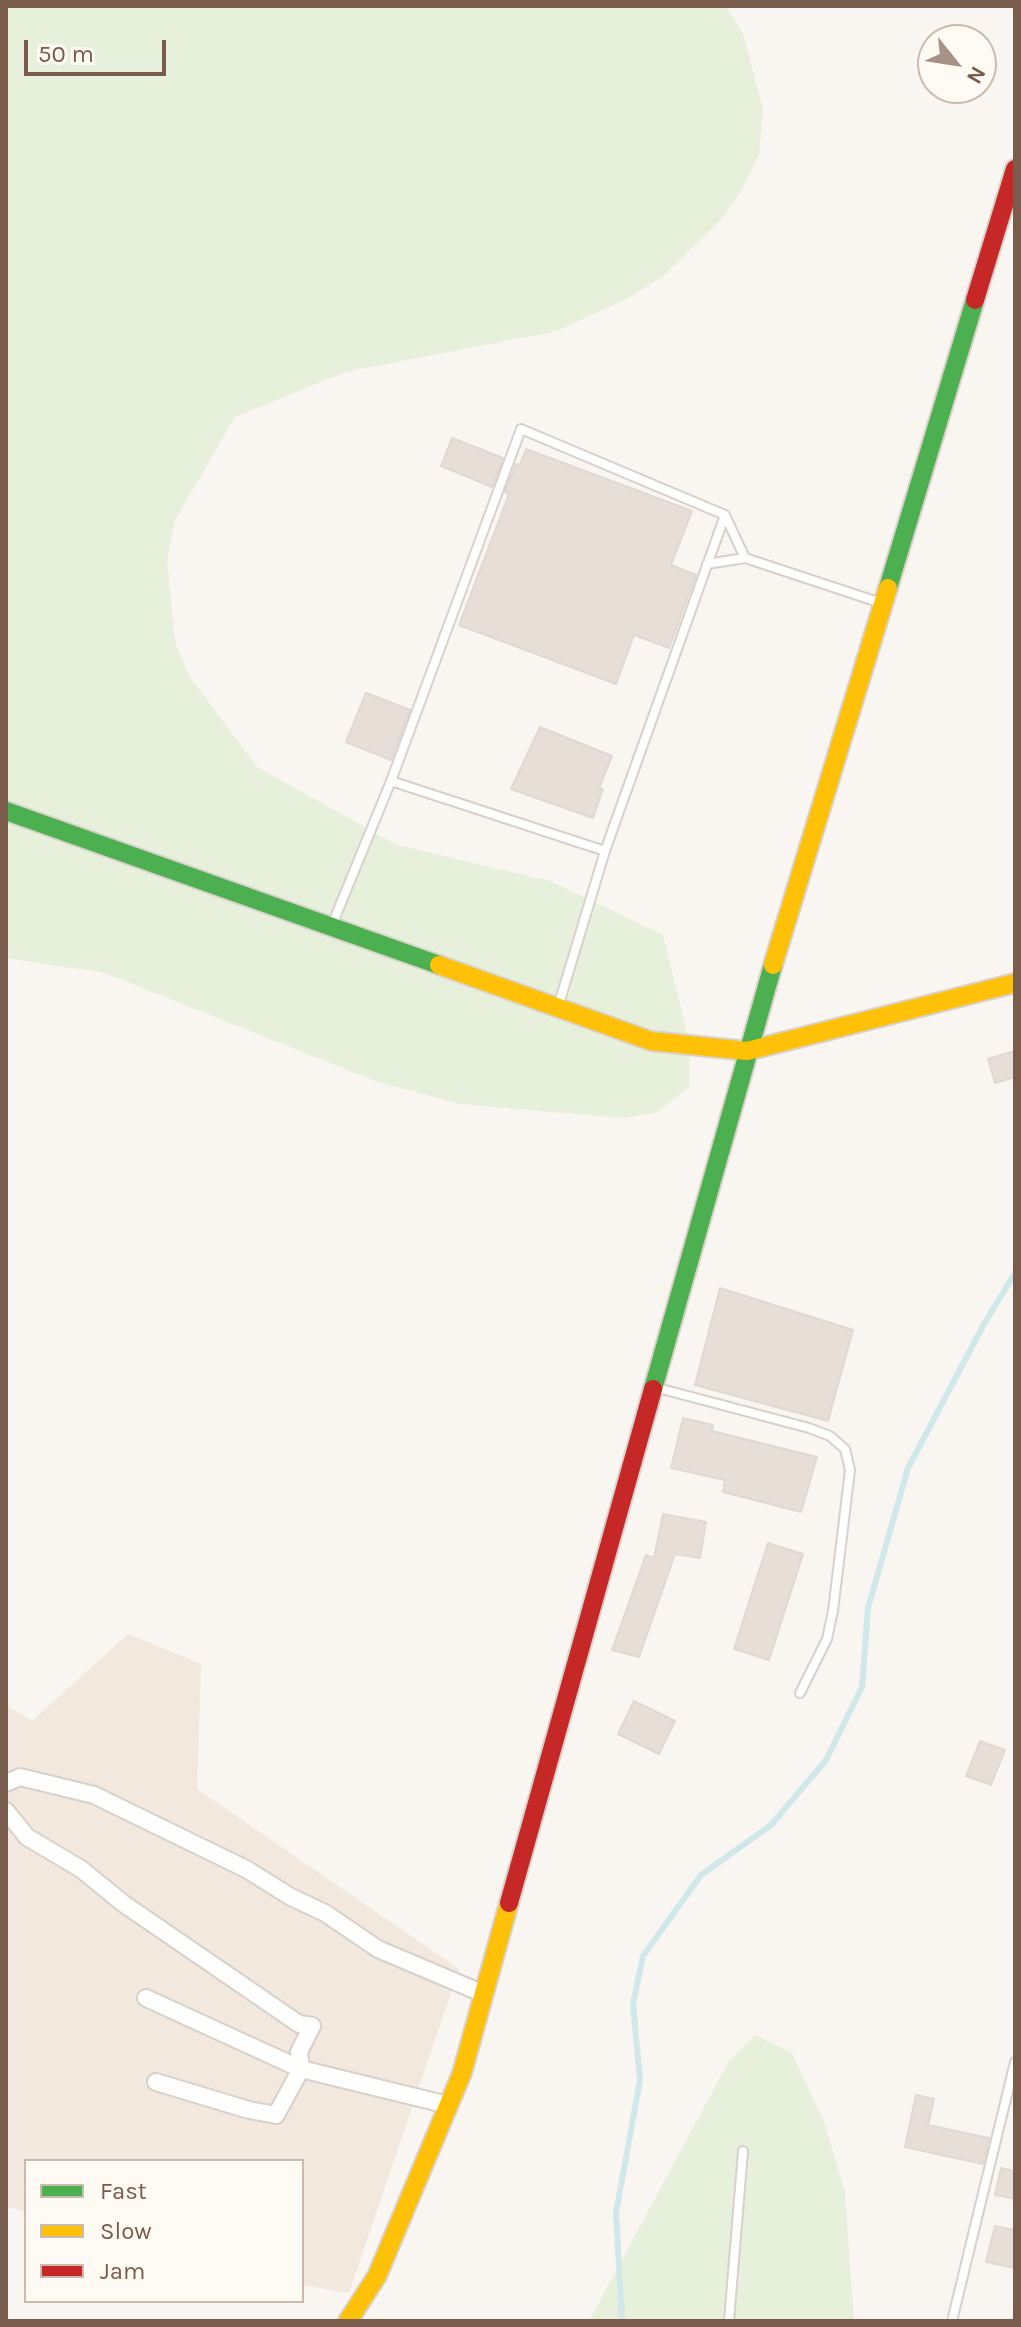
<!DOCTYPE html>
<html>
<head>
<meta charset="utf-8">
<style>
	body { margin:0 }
	#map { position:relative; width:1021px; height:2327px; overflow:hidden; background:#f9f5f0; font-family:Karla,sans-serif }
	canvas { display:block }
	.frame { position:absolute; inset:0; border:8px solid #7a5c4d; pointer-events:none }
	.legend { position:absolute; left:24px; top:2159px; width:280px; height:144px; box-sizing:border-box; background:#fffaf3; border:2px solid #cabbb1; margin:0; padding:10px 14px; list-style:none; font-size:24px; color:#7a5c4d }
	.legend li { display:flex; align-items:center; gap:16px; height:40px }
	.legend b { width:40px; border:2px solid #cabbb1 }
	.north { position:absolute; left:917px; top:24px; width:80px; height:80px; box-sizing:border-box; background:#fffaf3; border:2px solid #cabbb1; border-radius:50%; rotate:120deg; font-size:22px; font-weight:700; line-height:32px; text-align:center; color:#7a5c4d }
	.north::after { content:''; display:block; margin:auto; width:28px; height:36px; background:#a69286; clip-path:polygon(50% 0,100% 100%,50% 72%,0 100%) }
	.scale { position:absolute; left:24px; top:40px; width:142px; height:36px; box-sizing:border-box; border:4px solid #7a5c4d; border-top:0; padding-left:10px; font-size:24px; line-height:28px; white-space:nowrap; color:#7a5c4d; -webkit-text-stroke:6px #fffaf3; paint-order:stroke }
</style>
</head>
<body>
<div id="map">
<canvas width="1021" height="2327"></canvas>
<div class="frame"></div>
<ul class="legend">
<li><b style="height:10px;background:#4caf50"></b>Fast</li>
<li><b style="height:10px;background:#ffc107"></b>Slow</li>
<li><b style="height:10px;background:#c62828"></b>Jam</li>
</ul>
<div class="north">N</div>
<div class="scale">50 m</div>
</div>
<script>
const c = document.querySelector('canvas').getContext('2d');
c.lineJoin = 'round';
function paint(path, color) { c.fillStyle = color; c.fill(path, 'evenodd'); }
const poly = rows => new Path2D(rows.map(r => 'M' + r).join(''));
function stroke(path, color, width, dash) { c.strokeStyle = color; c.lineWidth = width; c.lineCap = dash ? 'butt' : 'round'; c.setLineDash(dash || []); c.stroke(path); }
const residential = poly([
	[128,1634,201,1664,197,1789,459,1969,349,2293,302,2285,302,2161,26,2161,26,2212,6,2206,6,1705,32,1721]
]);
const green = poly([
	[6,6,726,6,743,34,763,109,759,154,742,190,720,221,662,277,628,298,557,331,345,372,235,417,175,520,167,559,175,642,189,676,257,767,397,845,550,881,663,935,690,1045,689,1087,656,1113,620,1118,461,1104,378,1082,105,973,6,958],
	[755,2035,792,2053,825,2124,845,2192,854,2321,589,2321,729,2061]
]);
const stream = poly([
	[622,2321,616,2213,640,2080,633,2004,643,1956,701,1875,771,1825,826,1760,862,1687,868,1608,908,1468,984,1324,1015,1273]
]);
const building = poly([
	[452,438,503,458,492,487,441,466,452,438],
	[526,449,692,511,671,565,696,575,669,648,634,635,616,684,459,625,509,494,505,492,516,464,520,465,526,449],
	[366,693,410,710,391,760,346,742,366,693],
	[540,727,612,756,599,788,603,789,593,818,511,789,540,727],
	[1015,1051,1015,1077,995,1083,988,1059,1015,1051],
	[720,1288,853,1330,828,1421,695,1385,720,1288],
	[683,1418,713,1425,712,1431,817,1457,801,1512,723,1492,725,1480,671,1468,683,1418],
	[663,1514,706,1522,700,1558,675,1554,639,1657,612,1650,646,1555,654,1558,663,1514],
	[768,1543,803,1554,769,1660,734,1649,768,1543],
	[634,1701,675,1721,659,1754,618,1734,634,1701],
	[980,1741,1005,1750,991,1785,966,1776,980,1741],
	[916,2095,934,2099,928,2125,989,2138,983,2164,905,2147,916,2095],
	[1001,2168,1015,2171,1015,2199,995,2195,1001,2168],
	[995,2226,1015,2230,1015,2268,986,2262,995,2226]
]);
const lane = poly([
	[725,515,605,851,391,781,521,429,725,515,745,558,881,603],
	[707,564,745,558],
	[332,925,391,781],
	[558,1007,605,851],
	[654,1387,809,1428,830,1436,845,1449,850,1470,833,1611,827,1639,800,1693],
	[729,2321,743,2151],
	[952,2321,1015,2062]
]);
const street = poly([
	[6,1783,20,1777,94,1795,246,1869,291,1897,325,1913,378,1949,484,1994],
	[6,1811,27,1837,81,1869,124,1904,299,2024,312,2026,299,2052,301,2069,448,2105],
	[146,1998,301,2069,276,2115,249,2110,156,2082]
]);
const fast = poly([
	[888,588,975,300],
	[6,811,439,965],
	[653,1389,773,965]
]);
const slow = poly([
	[439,965,651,1041,747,1051,1015,983],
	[773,965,888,588],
	[348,2321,377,2276,462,2073,509,1903]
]);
const jam = poly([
	[975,300,1015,169],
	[509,1903,653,1389]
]);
paint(residential, '#f2e8de');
paint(green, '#e7f0db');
stroke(stream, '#d0e8ea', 6);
paint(building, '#e6ded7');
stroke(building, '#e2d8d2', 2);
stroke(lane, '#d7d1cb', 12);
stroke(street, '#d7d1cb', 20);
stroke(fast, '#d9d2cb', 22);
stroke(slow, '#d9d2cb', 22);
stroke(jam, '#d9d2cb', 22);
stroke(lane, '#fefefd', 8);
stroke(street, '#fefefd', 16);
stroke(fast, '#4caf50', 18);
stroke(slow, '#ffc107', 18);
stroke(jam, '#c62828', 18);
</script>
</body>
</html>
